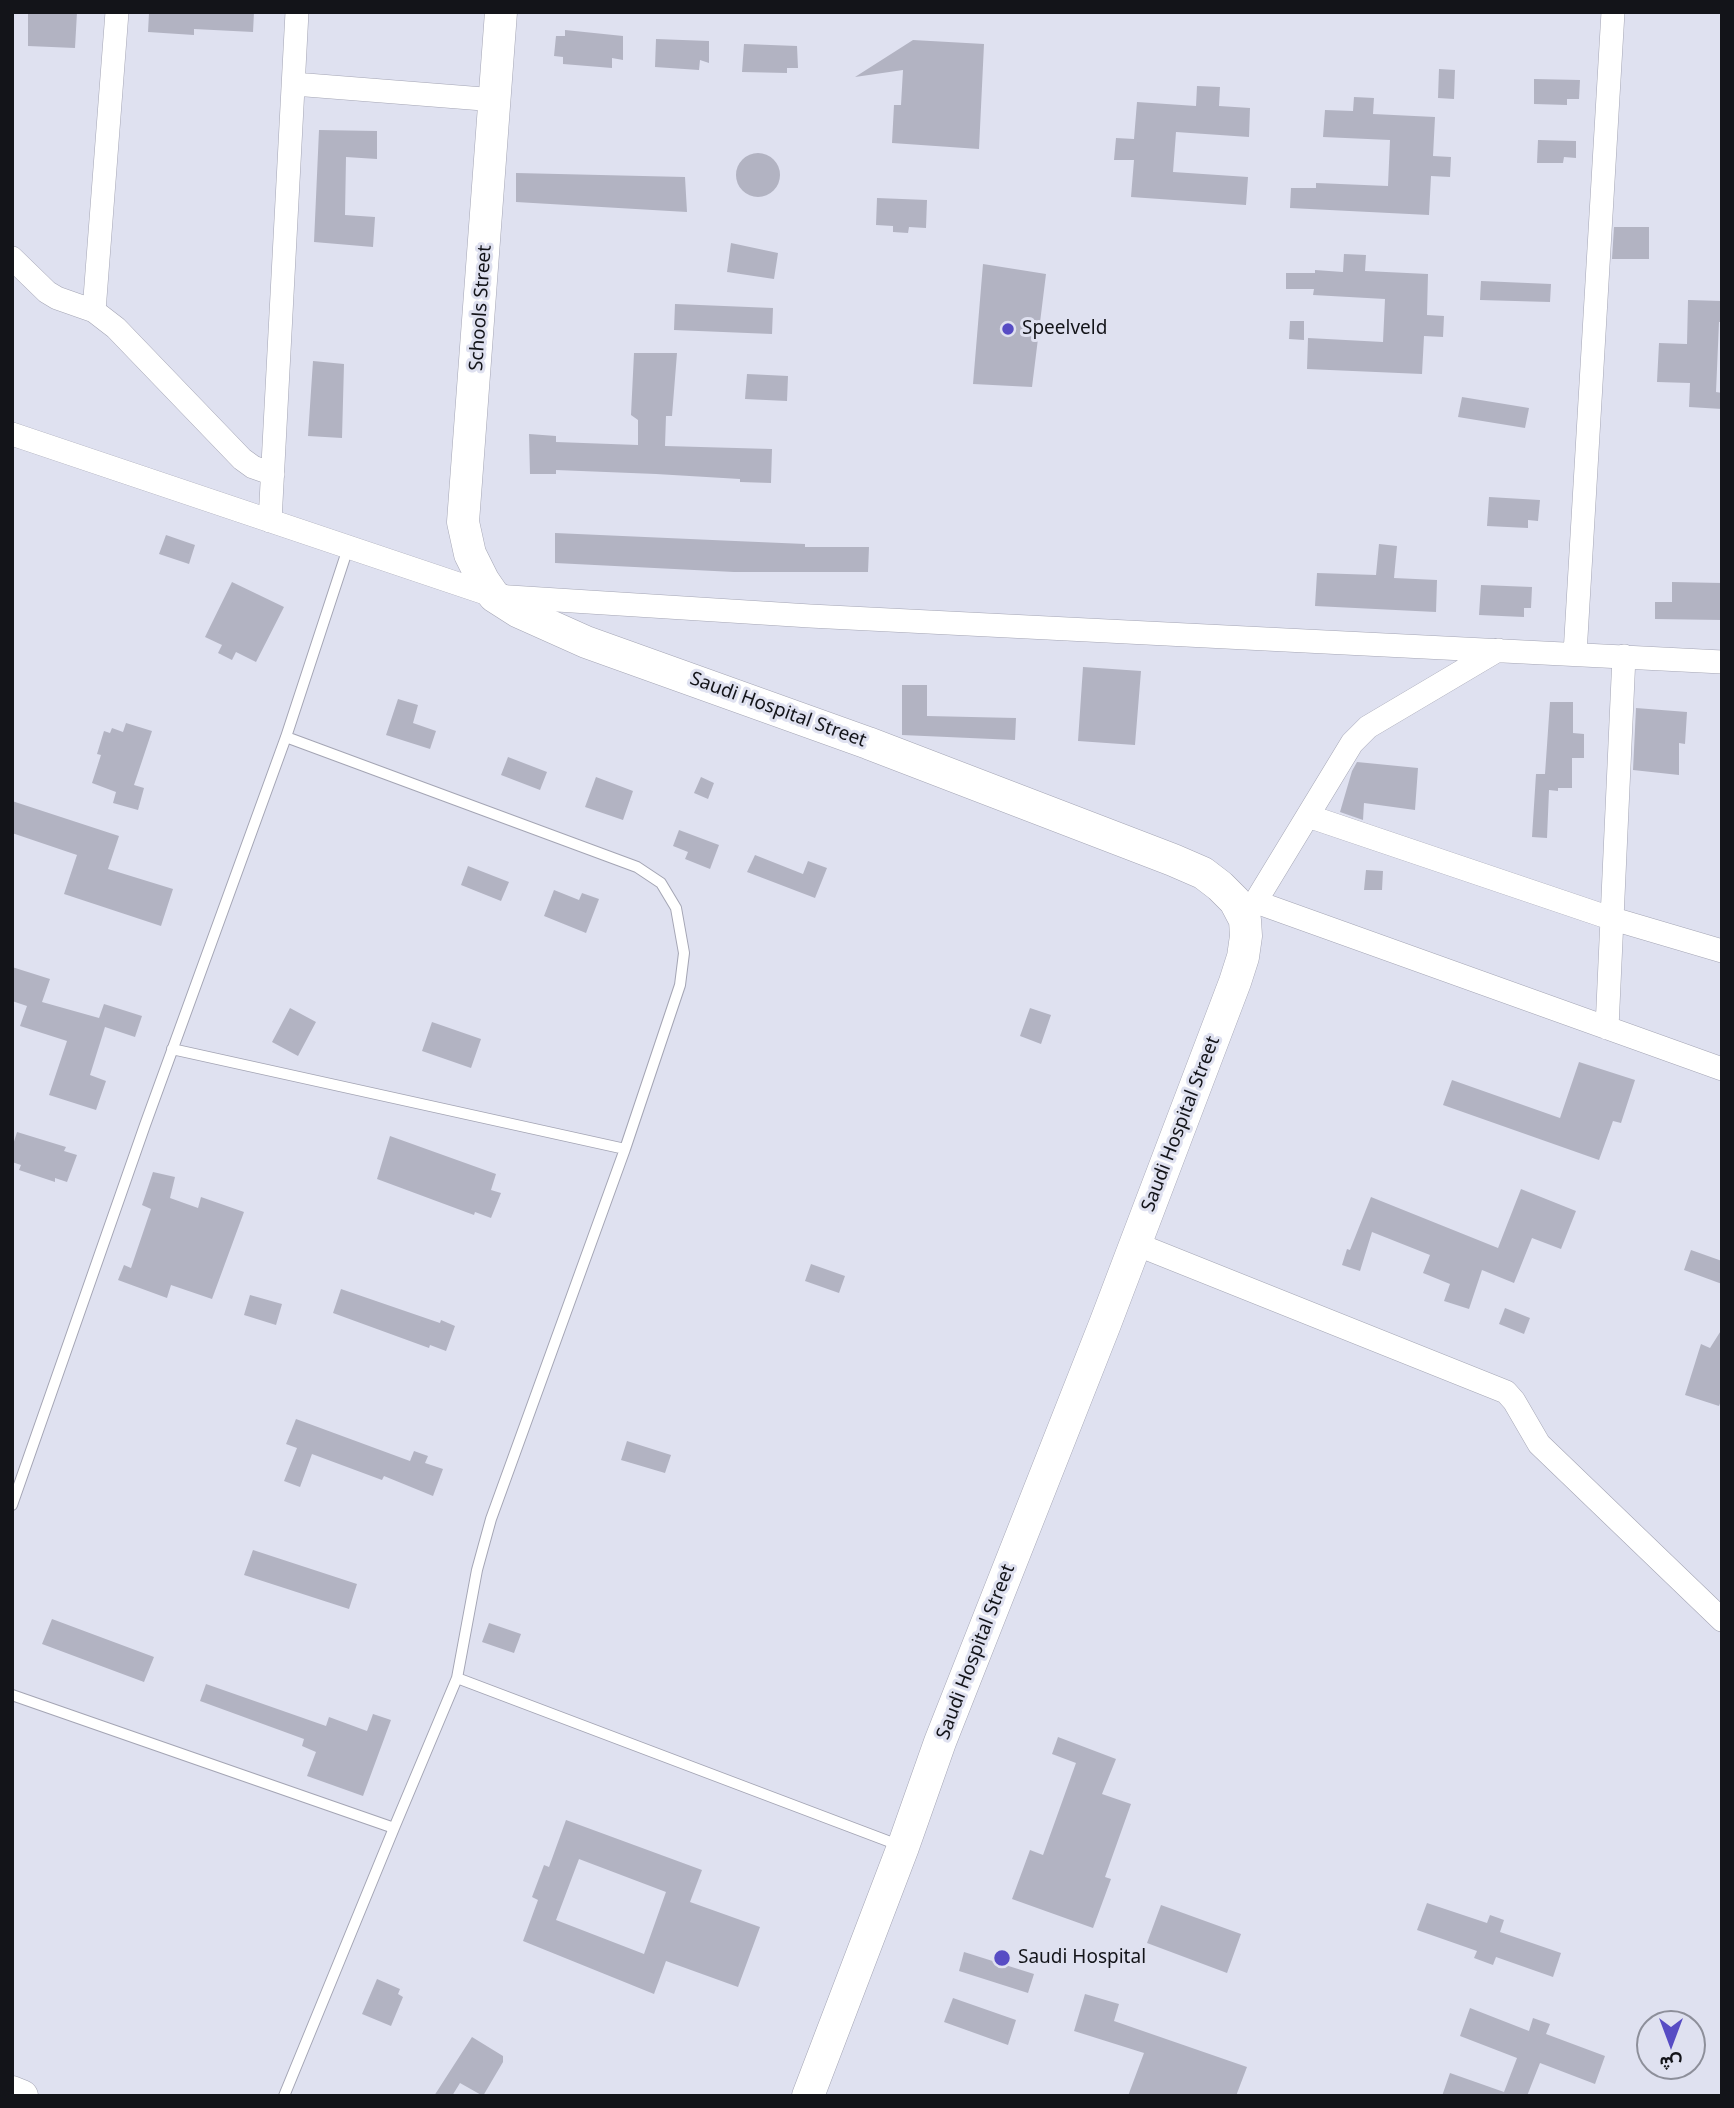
<!DOCTYPE html>
<html>
<head>
<meta charset="utf-8">
<style>
	body { margin:0 }
	#map { position:relative; width:1734px; height:2108px; overflow:hidden; background:#dfe1f0; font-family:"Noto Sans",Vazirmatn,sans-serif }
	canvas { display:block }
	.frame { position:absolute; inset:0; border:14px solid #131419; pointer-events:none }
	.north { position:absolute; left:1636px; top:2010px; width:70px; height:70px; box-sizing:border-box; background:#dfe1f0; border:2px solid #8d8f9a; border-radius:50%; rotate:180deg; font-size:19px; font-weight:700; line-height:28px; text-align:center; color:#131419 }
	.north::after { content:''; display:block; margin:auto; width:24px; height:32px; background:#574cc4; clip-path:polygon(50% 0,100% 100%,50% 72%,0 100%) }
</style>
</head>
<body>
<div id="map">
<canvas width="1734" height="2108"></canvas>
<div class="frame"></div>
<div class="north">ش</div>
</div>
<script>
const c = document.querySelector('canvas').getContext('2d');
c.lineJoin = 'round';
function paint(path, color) { c.fillStyle = color; c.fill(path, 'evenodd'); }
const poly = rows => new Path2D(rows.map(r => 'M' + r).join(''));
function stroke(path, color, width, dash) { c.strokeStyle = color; c.lineWidth = width; c.lineCap = dash ? 'butt' : 'round'; c.setLineDash(dash || []); c.stroke(path); }
function label(font, color, halo, rows, align = 'center') {
  c.font = font + ' "Noto Sans",sans-serif'; c.lineWidth = 6; c.setLineDash([]); c.textBaseline = 'middle'; c.strokeStyle = halo; c.fillStyle = color; for (const [text, x, y, turn = 0] of rows) {
    c.save(); c.translate(x, y); c.rotate((+turn || 0) * Math.PI / 180); c.textAlign = isNaN(turn) ? turn : align; if (halo) c.strokeText(text, 0, 0); c.fillText(text, 0, 0); c.restore();
  }
}
const building = poly([
	[28,12,77,12,75,48,28,46],
	[177,12,254,12,253,32,194,29,194,35,148,32,149,13],
	[565,30,623,36,623,60,612,58,612,68,563,64,563,57,554,56,556,36,565,36],
	[656,39,709,41,709,63,700,60,699,70,655,67],
	[913,40,984,44,979,149,892,143,894,105,901,105,903,70,855,77],
	[744,44,797,46,798,68,787,68,787,73,742,72],
	[1439,69,1455,70,1454,99,1438,98],
	[1534,79,1580,80,1579,99,1567,99,1567,105,1534,104],
	[1197,86,1220,87,1219,106,1250,108,1249,137,1176,132,1173,172,1248,177,1246,205,1131,197,1134,160,1114,160,1116,138,1134,139,1137,102,1196,106],
	[1354,97,1374,98,1373,114,1435,117,1433,156,1451,157,1450,177,1431,176,1429,215,1290,208,1291,188,1316,188,1316,183,1388,186,1390,140,1323,137,1325,110,1353,111],
	[319,130,377,131,377,159,346,157,345,215,375,217,373,247,314,242],
	[1538,140,1576,141,1576,158,1564,157,1563,163,1537,163],
	'736 175a22 22 0 1 1 44 0a22 22 0 1 1-44 0Z',
	[516,173,685,177,687,212,516,202],
	[877,198,927,200,926,228,909,227,908,233,893,232,893,226,876,225],
	[1614,227,1649,227,1649,259,1612,259],
	[731,243,778,253,774,279,727,272],
	[1344,254,1366,255,1365,271,1428,274,1427,315,1444,316,1443,337,1424,336,1422,374,1307,369,1308,338,1383,342,1385,299,1313,295,1314,289,1286,289,1286,273,1315,273,1315,270,1343,272],
	[983,264,1046,274,1032,387,973,384],
	[1481,281,1551,284,1550,302,1480,300],
	[1688,300,1722,301,1722,322,1719,322,1716,392,1722,393,1722,409,1689,407,1690,383,1657,382,1659,343,1687,344],
	[675,304,773,308,772,334,674,330],
	[1290,321,1304,321,1304,340,1289,339],
	[634,353,677,353,672,416,666,416,665,446,772,449,771,483,740,482,740,479,656,474,556,470,556,474,530,474,529,434,556,436,556,442,638,445,638,420,631,415],
	[313,361,344,364,342,438,308,436],
	[747,374,788,376,787,401,745,399],
	[1462,397,1529,408,1525,428,1458,417],
	[1489,497,1540,500,1538,521,1528,520,1528,528,1487,526],
	[555,533,735,541,805,544,805,547,869,547,868,572,734,572,555,563],
	[166,535,195,545,189,564,159,554],
	[1379,544,1397,546,1394,578,1437,580,1436,612,1315,606,1317,573,1376,575],
	[232,582,284,607,256,662,236,652,232,660,218,653,222,645,205,637],
	[1672,582,1722,583,1722,620,1655,619,1655,602,1672,602],
	[1481,585,1532,587,1531,608,1524,608,1524,617,1479,615],
	[1083,667,1141,671,1135,745,1078,741],
	[902,685,927,685,927,716,1016,718,1015,740,902,735],
	[398,699,418,705,413,723,436,731,430,749,386,735],
	[1550,702,1573,702,1573,733,1584,734,1584,758,1572,758,1572,788,1558,788,1558,791,1549,790,1547,838,1532,837,1536,774,1545,774],
	[1636,708,1687,712,1685,744,1679,743,1679,775,1633,770],
	[126,723,152,731,134,785,144,788,138,810,113,803,116,792,92,783,101,755,97,754,104,731,110,733,112,728,123,732],
	[508,757,547,772,540,790,501,775],
	[1357,762,1418,768,1415,810,1364,803,1363,820,1340,812,1352,771],
	[596,777,633,791,623,820,585,807],
	[701,777,714,783,708,799,694,793],
	[12,801,119,836,108,869,173,889,161,926,64,894,77,855,12,833],
	[679,830,719,845,710,869,685,859,688,852,673,846],
	[755,855,803,874,808,861,827,868,815,898,747,872],
	[468,866,509,882,501,901,461,885],
	[1366,870,1383,871,1382,890,1364,890],
	[554,890,579,900,582,893,599,899,586,933,544,916],
	[12,967,50,979,42,1002,99,1018,104,1004,142,1016,135,1037,105,1027,90,1075,106,1081,96,1110,49,1095,67,1041,20,1026,27,1006,12,1001],
	[290,1008,316,1022,298,1056,272,1042],
	[1030,1008,1051,1015,1041,1044,1020,1036],
	[432,1022,481,1039,471,1068,422,1051],
	[1579,1062,1635,1080,1621,1123,1613,1121,1599,1160,1443,1105,1452,1080,1560,1118],
	[17,1132,66,1147,64,1151,77,1155,67,1182,55,1178,55,1182,19,1170,21,1165,12,1162,12,1148],
	[390,1136,496,1174,491,1190,501,1193,491,1218,475,1212,474,1215,377,1179],
	[153,1172,175,1177,170,1198,198,1208,201,1197,244,1212,212,1299,171,1285,167,1298,118,1280,124,1265,131,1268,151,1209,142,1205],
	[1521,1189,1576,1211,1561,1249,1532,1238,1514,1283,1482,1270,1469,1309,1444,1301,1450,1284,1423,1273,1430,1255,1372,1232,1360,1271,1342,1265,1347,1249,1350,1250,1371,1197,1498,1248],
	[1691,1250,1722,1261,1722,1284,1684,1270],
	[811,1264,845,1276,839,1293,805,1281],
	[341,1289,440,1323,441,1320,455,1326,446,1351,430,1345,429,1348,333,1313],
	[250,1295,282,1304,276,1325,244,1315],
	[1505,1308,1530,1318,1524,1334,1499,1324],
	[1722,1329,1722,1398,1719,1406,1685,1395,1701,1344,1710,1348],
	[296,1419,410,1461,414,1451,428,1456,425,1463,443,1469,433,1496,384,1476,382,1480,312,1454,300,1487,284,1481,297,1448,286,1444],
	[627,1441,671,1455,665,1473,621,1460],
	[253,1550,357,1584,349,1609,244,1575],
	[52,1619,154,1657,144,1682,42,1644],
	[489,1623,521,1634,514,1653,482,1642],
	[206,1684,326,1726,329,1717,367,1731,373,1714,391,1720,363,1796,307,1776,316,1752,302,1746,304,1739,200,1701],
	[1058,1737,1116,1759,1102,1794,1131,1804,1105,1877,1111,1879,1093,1928,1012,1899,1030,1850,1043,1855,1076,1763,1052,1754],
	[566,1820,702,1870,690,1902,760,1927,738,1987,666,1961,654,1994,523,1941,538,1900,532,1897,544,1865,549,1867],
	[579,1859,666,1892,644,1954,556,1920],
	[1427,1903,1487,1923,1490,1915,1504,1920,1500,1932,1561,1953,1553,1977,1496,1957,1493,1965,1474,1958,1477,1951,1417,1930],
	[1161,1905,1241,1934,1227,1973,1147,1943],
	[964,1952,1034,1974,1028,1993,959,1971],
	[377,1979,400,1989,398,1994,403,1997,391,2026,362,2014],
	[1085,1994,1119,2004,1114,2021,1247,2067,1236,2096,1128,2096,1144,2053,1074,2031],
	[953,1998,1016,2020,1008,2045,944,2022],
	[1470,2008,1529,2031,1533,2018,1550,2024,1546,2034,1605,2056,1595,2084,1540,2063,1527,2096,1442,2096,1450,2073,1504,2092,1517,2058,1460,2036],
	[472,2037,503,2056,503,2062,483,2096,460,2083,452,2096,434,2096]
]);
const lane = poly([
	[172,1049,625,1149],
	[12,1505,145,1125,286,737,348,548],
	[457,1678,901,1846],
	[12,1695,394,1828,457,1678,477,1570,491,1519,625,1149,680,985,684,953,676,908,661,883,637,867,286,737],
	[284,2096,394,1828]
]);
const street = poly([
	[294,84,496,100],
	[12,258,47,292,57,298,94,311,116,328,242,459,253,467,273,474],
	[94,311,117,12],
	[12,434,494,596,810,616,1722,662],
	[270,521,297,12],
	[1575,654,1613,12],
	[1308,816,1610,918,1722,951],
	[1256,902,1722,1069],
	[1248,914,1352,743,1368,727,1498,650],
	[1607,1028,1624,656],
	[1136,1244,1506,1392,1514,1401,1539,1444,1722,1620]
]);
const secondary = poly([
	[501,12,463,522,470,554,483,580,494,596,519,612,586,642,868,743,1173,860,1203,873,1220,886,1235,901,1245,920,1246,936,1243,957,1235,982,1105,1324,940,1742,903,1847,808,2096],
	[12,2092,22,2096]
]);
const markers = [
	[1008,329,7,"#574cc4"],
	[1002,1958,9,"#574cc4"]
];
const streetNames = [
	["Schools Street",481,308,-86],
	["Saudi Hospital Street",778,710,20],
	["Saudi Hospital Street",1181,1124,-69],
	["Saudi Hospital Street",976,1652,-69]
];
const poiNames = [
	["Speelveld",1022,329],
	["Saudi Hospital",1018,1958]
];
paint(building, '#b2b3c2');
stroke(lane, '#a4a5b4', 12);
stroke(street, '#a4a5b4', 24);
stroke(secondary, '#a4a5b4', 33);
stroke(lane, '#fff', 10);
stroke(street, '#fff', 23);
stroke(secondary, '#fff', 32);
for (const [x, y, r, color] of markers) { const dot = new Path2D(); dot.arc(x, y, r, 0, 2 * Math.PI); c.fillStyle = color; c.fill(dot); stroke(dot, '#dfe1f0', 2.5); }
label('19px', '#131419', '#dfe1f0', streetNames);
label('19px', '#131419', '#dfe1f0', poiNames, 'left');
</script>
</body>
</html>
